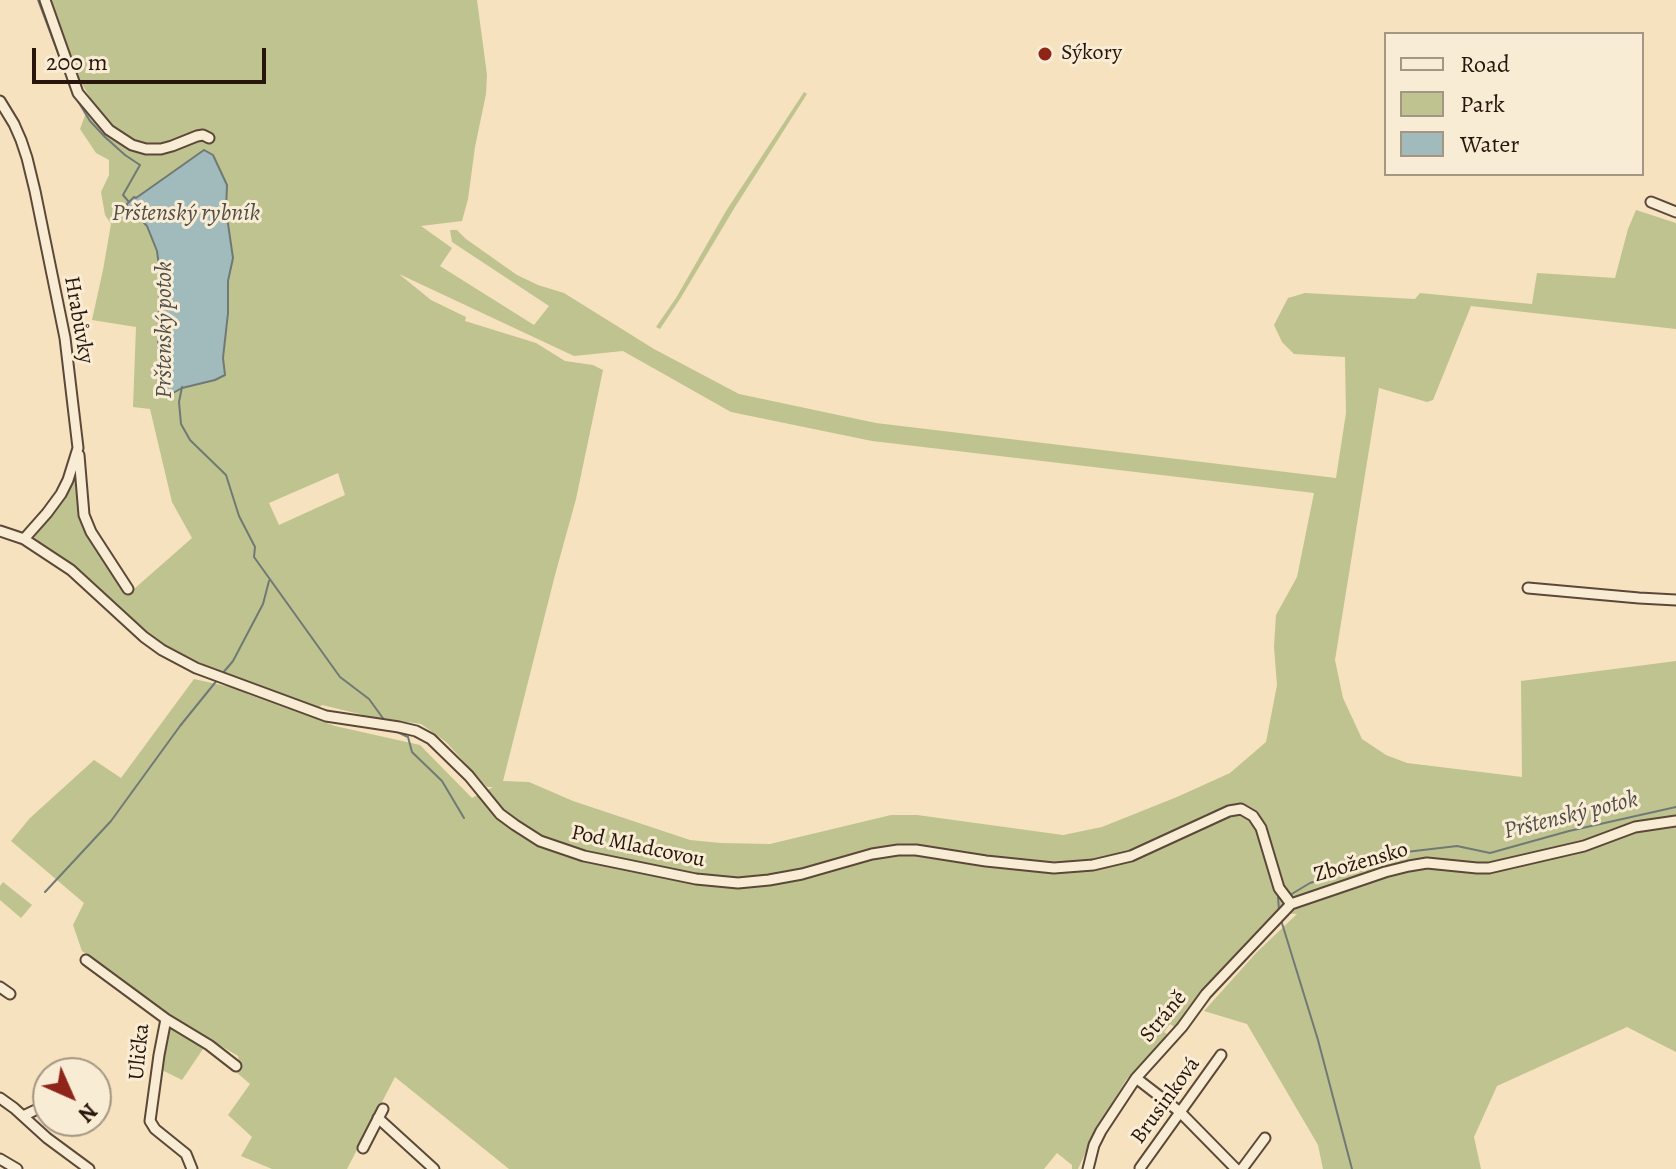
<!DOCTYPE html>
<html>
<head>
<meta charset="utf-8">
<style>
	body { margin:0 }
	#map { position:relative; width:1676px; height:1169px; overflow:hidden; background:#f6e2be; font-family:Alegreya,serif }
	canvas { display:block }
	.legend { position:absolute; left:1384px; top:32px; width:260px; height:144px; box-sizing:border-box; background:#f9ecd5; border:2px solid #a59684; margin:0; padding:10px 14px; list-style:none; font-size:24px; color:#28150b }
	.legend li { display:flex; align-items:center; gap:16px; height:40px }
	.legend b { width:40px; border:2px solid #a59684 }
	.north { position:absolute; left:32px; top:1057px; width:80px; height:80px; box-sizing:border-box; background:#f9ecd5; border:2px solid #a59684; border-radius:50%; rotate:135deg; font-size:22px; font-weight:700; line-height:32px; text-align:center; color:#28150b }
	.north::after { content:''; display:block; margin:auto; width:28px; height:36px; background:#8f2418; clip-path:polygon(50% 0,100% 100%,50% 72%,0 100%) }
	.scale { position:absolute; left:32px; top:48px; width:234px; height:36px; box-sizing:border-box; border:4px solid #28150b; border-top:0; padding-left:10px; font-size:24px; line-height:28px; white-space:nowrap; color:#28150b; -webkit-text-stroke:6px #f9ecd5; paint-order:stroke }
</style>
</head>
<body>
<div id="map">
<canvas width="1676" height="1169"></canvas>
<ul class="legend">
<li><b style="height:10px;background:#f9ecd5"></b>Road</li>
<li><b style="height:22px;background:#bec390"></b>Park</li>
<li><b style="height:22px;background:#a1bbbc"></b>Water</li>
</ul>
<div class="north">N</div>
<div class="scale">200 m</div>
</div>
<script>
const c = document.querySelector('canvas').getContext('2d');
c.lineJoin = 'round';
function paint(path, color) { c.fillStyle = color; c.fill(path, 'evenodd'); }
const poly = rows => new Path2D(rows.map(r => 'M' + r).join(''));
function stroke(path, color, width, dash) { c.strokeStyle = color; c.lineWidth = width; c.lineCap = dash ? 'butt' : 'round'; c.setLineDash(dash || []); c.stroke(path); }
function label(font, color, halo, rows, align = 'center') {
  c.font = font + ' Alegreya,serif'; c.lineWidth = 6; c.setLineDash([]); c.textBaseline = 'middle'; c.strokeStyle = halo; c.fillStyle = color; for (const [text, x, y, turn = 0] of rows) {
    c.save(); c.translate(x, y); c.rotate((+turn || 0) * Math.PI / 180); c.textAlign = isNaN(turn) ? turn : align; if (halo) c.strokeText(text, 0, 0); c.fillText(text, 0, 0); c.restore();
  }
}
const green = poly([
	[50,0,477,0,487,75,486,94,475,147,468,199,462,221,421,226,452,248,440,266,534,325,549,306,452,242,450,230,457,230,466,239,517,275,538,285,564,293,654,349,739,394,876,423,1336,478,1346,413,1345,357,1294,354,1282,342,1274,325,1288,298,1305,293,1415,299,1420,293,1532,304,1537,273,1615,278,1628,229,1636,210,1676,223,1676,329,1471,306,1433,400,1427,402,1379,388,1335,660,1343,698,1362,739,1386,755,1407,763,1522,777,1521,681,1676,661,1676,1052,1627,1027,1497,1086,1474,1137,1481,1169,1323,1169,1318,1145,1247,1024,1204,1011,1257,952,1297,914,1276,913,1187,1009,1176,1028,1170,1024,1164,1032,1167,1034,1159,1046,1126,1080,1096,1130,1078,1169,1072,1169,1072,1165,1057,1153,1044,1169,509,1169,395,1077,347,1169,272,1169,241,1156,252,1137,228,1115,250,1084,235,1071,240,1065,238,1056,154,1006,82,951,73,925,84,903,11,841,30,818,94,760,121,778,194,679,239,689,250,695,335,726,420,745,472,798,493,787,487,787,446,742,421,724,372,717,322,705,318,708,216,671,159,642,70,563,34,538,61,502,77,467,79,512,97,549,126,590,134,589,192,538,172,502,150,409,133,407,136,327,92,320,103,270,111,224,105,215,101,192,109,175,109,160,96,153,80,129,91,99,77,76],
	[399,274,574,356,623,351,731,412,872,441,1314,493,1297,577,1276,615,1274,647,1277,685,1266,742,1230,773,1177,797,1102,827,1063,835,917,815,891,815,770,844,721,843,690,840,573,801,529,782,503,781,555,575,576,499,603,370,593,365,565,361,536,343,465,321,466,317,431,300],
	[338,473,345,495,279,525,269,503],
	[804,92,807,94,735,207,680,299,660,329,656,327,676,298,726,211],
	[3,882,32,905,21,918,0,900,0,886],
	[167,1026,205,1046,182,1080,160,1069]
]);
const water = poly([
	[204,150,213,155,227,185,226,210,233,258,228,281,228,313,223,358,225,375,215,380,182,388,173,393,167,391,160,381,162,367,158,349,160,274,157,251,147,226,126,205,134,197,136,198,204,150]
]);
const stream = poly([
	[38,0,70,85],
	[76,98,90,121,105,137,125,155,140,165,123,195,129,202],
	[182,387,179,402,181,424,190,440,226,475,239,516,255,547,254,557,340,677,369,699,385,721],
	[222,674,233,661,263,604,269,581],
	[395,731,408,737,412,752,442,781,464,818],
	[45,892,111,821,180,726,218,679],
	[1290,895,1310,883,1406,852,1457,846,1490,853,1569,831,1676,807],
	[1278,897,1279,910],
	[1281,920,1318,1040,1352,1169]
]);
const minor = poly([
	[45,0,78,93,109,130,132,145,146,149,161,149,172,146,197,136,203,135,209,138],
	[0,101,14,124,21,140,27,158,35,191,65,338,78,448,68,480,61,494,47,513,24,539],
	[1651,202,1676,212],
	[79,455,84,515,91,532,128,589],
	[0,531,24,539,71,570,144,637,162,650,196,668,326,716,399,727,416,731,431,739,469,776,500,814,515,825,540,841,584,856,696,879,738,883,769,880,802,874,872,854,898,850,916,850,986,861,1054,868,1093,865,1131,856,1229,811,1241,809,1253,816,1261,828,1279,888,1291,904],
	[1528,588,1639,598,1676,600],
	[86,960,166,1019,159,1055,150,1121,155,1129,186,1154,192,1169],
	[0,987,10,994],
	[166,1019,209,1045,236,1066],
	[1136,1078,1180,1112,1236,1169],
	[0,1098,14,1108,47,1138,89,1169],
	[96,1103,102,1106],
	[23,1116,48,1104],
	[378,1118,434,1169],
	[363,1148,383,1109],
	[0,1159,17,1169],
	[1140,1168,1221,1055],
	[1088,1169,1094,1145,1101,1131,1136,1078,1182,1027,1206,994,1291,904,1385,872,1409,866,1427,863,1477,868,1489,868,1584,846,1635,827,1676,821],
	[1242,1169,1265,1138]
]);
const markers = [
	[1045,54,8,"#8f2418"]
];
const poiNames = [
	["Sýkory",1061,54]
];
const streetNames = [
	["Hrabůvky",78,320,80],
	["Pod Mladcovou",638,847,12],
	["Zbožensko",1361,863,-16],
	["Stráně",1164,1017,-50],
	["Ulička",140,1052,-84],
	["Brusinková",1166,1101,-54]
];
const waterNames = [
	["Prštenský rybník",186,214],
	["Prštenský potok",165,330,-90],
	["Prštenský potok",1571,816,-14]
];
paint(green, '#bec390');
paint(water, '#a1bbbc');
stroke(water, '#717975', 2);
stroke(stream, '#717975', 2);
stroke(minor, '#5c4838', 13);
stroke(minor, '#f9ecd5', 9);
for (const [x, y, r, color] of markers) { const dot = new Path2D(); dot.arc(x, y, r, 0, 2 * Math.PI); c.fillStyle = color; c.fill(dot); stroke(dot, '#f9ecd5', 3); }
label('22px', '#28150b', '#f9ecd5', poiNames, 'left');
label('22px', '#28150b', '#f9ecd5', streetNames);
label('italic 24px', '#524f49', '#f9ecd5', waterNames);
</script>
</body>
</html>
